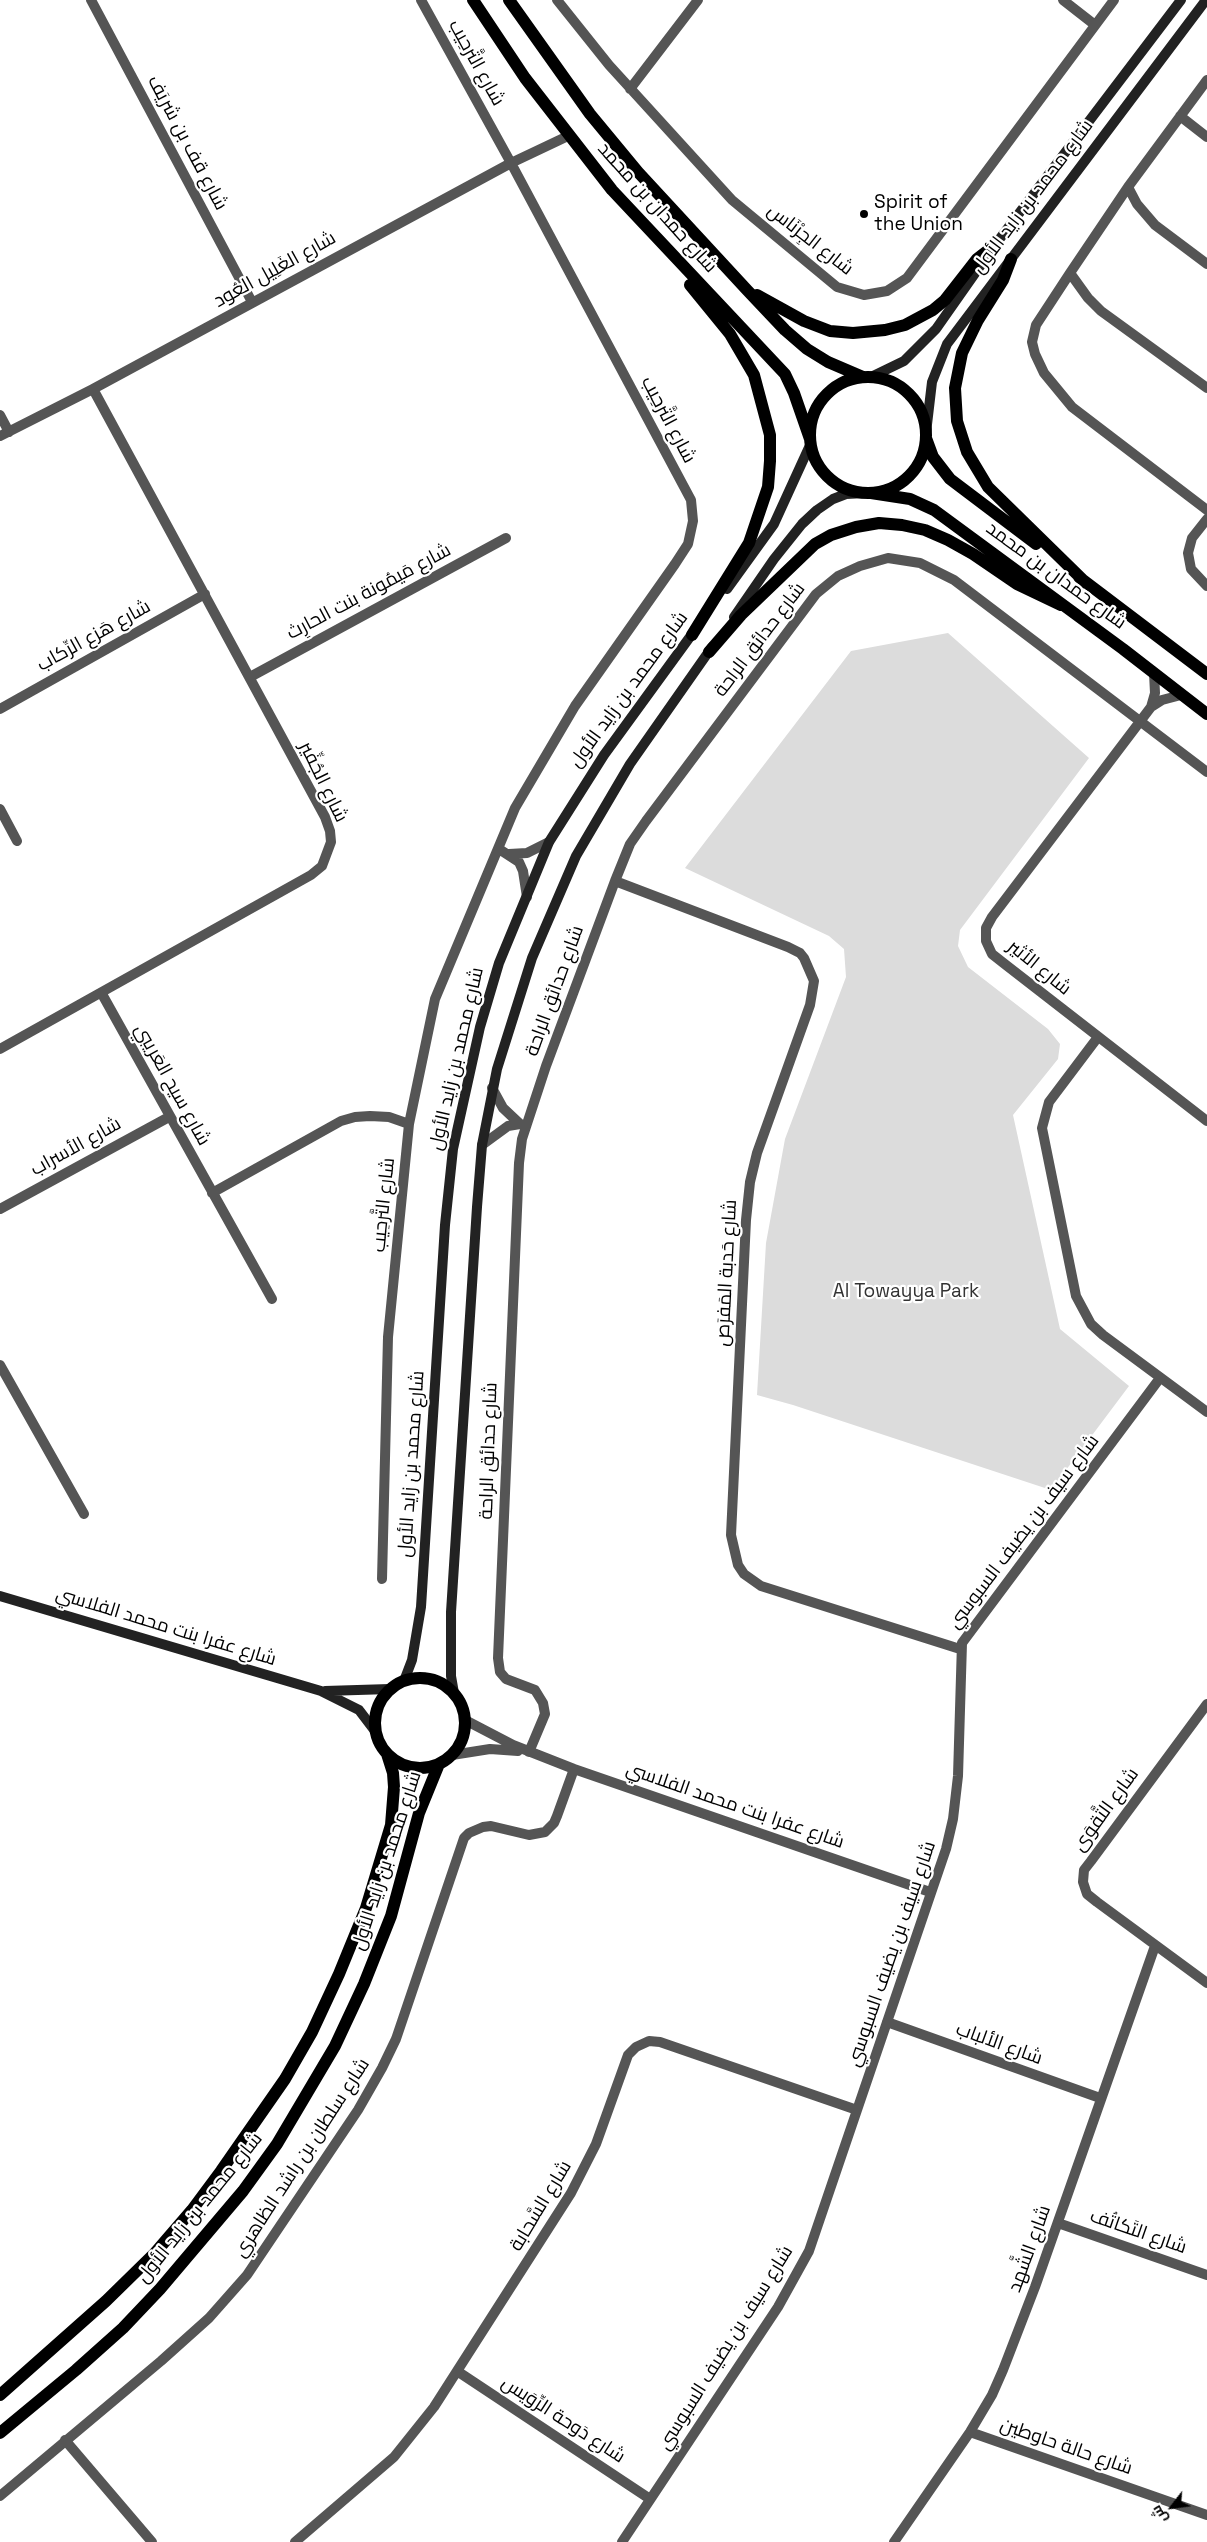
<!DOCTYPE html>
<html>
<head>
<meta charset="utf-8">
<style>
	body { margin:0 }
	#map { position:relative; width:1207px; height:2542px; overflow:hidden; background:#fff; font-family:"Space Grotesk",Cairo,sans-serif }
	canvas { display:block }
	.north { position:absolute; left:1147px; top:2482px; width:50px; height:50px; -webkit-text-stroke:4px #fff; paint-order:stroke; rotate:240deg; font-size:14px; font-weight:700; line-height:20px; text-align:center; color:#000 }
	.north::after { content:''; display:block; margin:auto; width:18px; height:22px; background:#000; clip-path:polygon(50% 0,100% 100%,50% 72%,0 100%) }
</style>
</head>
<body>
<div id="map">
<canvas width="1207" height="2542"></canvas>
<div class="north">ش</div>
</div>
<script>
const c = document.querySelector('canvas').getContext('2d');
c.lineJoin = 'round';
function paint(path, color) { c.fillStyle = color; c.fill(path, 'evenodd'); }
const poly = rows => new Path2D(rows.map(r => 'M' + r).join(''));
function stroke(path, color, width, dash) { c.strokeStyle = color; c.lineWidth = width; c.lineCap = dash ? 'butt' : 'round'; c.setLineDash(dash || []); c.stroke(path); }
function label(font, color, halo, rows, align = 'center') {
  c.font = font + ' "Space Grotesk",Cairo,sans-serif'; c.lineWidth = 4.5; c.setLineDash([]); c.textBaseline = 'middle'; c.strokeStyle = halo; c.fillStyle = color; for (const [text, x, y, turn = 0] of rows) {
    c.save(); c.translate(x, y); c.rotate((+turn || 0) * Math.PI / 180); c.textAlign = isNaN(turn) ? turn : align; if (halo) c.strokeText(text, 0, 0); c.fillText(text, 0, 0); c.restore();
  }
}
const green = poly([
	[948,633,1089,758,960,930,958,946,968,967,1048,1029,1060,1044,1058,1059,1013,1115,1060,1329,1129,1386,1051,1490,793,1405,757,1395,766,1243,785,1139,846,977,844,949,829,936,685,868,851,651]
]);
const street = poly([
	[91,0,252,302],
	[557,0,609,65,732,200,837,287,864,295,887,291,907,278,1114,0],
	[1063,0,1095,25],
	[1207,80,1128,187,1070,273,1036,325,1032,342,1035,354,1044,373,1072,407,1207,510],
	[630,89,698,0],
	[1180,116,1207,137],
	[1128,187,1137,204,1155,225,1207,264],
	[1070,273,1088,298,1101,311,1207,388],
	[0,415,9,432],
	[0,436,93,389,511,163,568,136],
	[1207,519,1192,538,1188,553,1191,569,1207,586],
	[250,677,506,538],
	[1181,695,1162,700,1151,707,992,917,986,928,986,941,992,954,1006,965,1207,1121],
	[1151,707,1155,693,1154,673],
	[0,709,205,594],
	[0,809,17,841],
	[499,849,519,862,523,871,527,897],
	[509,854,527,853,549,842],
	[615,881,788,947,800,953,804,958,814,981,810,1005,757,1153,750,1182,746,1220,731,1535,738,1565,744,1574,761,1586,960,1649],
	[102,994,272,1299],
	[1098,1037,1049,1102,1042,1128,1076,1296,1091,1324,1103,1335,1207,1412],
	[0,1049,311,875,322,866,331,842,330,831,325,817,93,389],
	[492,1088,503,1108,520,1124],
	[482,1145,508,1126,520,1124,526,1125],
	[212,1193,341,1121,355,1117,370,1116,389,1117,409,1124],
	[0,1209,169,1117],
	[0,1365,84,1514],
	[382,1579,388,1337,409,1124,435,999,515,808,575,706,675,564,688,544,693,521,691,500,511,163,421,0],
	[1207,1704,1091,1861,1084,1870,1083,1882,1087,1894,1097,1902,1207,1983],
	[465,1720,513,1745,574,1769,930,1892],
	[529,1752,545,1714,543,1703,535,1690,506,1679,500,1672,498,1658,519,1163,522,1139,546,1066,615,881,630,844,646,821,816,594,838,576,860,566,888,558,920,563,954,580,1207,772],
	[452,1755,490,1749,518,1751],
	[887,2022,1100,2098],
	[1058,2223,1207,2275],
	[457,2371,650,2499],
	[970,2432,1207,2515],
	[65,2440,152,2542],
	[0,2496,161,2361,209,2318,247,2275,358,2110,382,2068,396,2039,464,1838,469,1833,483,1827,491,1826,529,1835,545,1832,554,1823,557,1816,574,1769],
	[295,2542,394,2457,434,2407,571,2193,596,2144,628,2055,636,2047,649,2041,660,2042,857,2110],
	[622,2542,778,2307,809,2251,946,1849,953,1819,958,1776,962,1643,1160,1378],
	[894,2542,970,2432,992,2395,1003,2370,1035,2287,1155,1946]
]);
const secondary = poly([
	[871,377,904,361,936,329,995,245,1181,0],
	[926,433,932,382,947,344,1206,0],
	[727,589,774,524,811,443],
	[734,617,774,559,802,524,817,510,833,499,846,494,866,493],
	[0,1596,321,1691,359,1710,375,1731],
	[404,1681,412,1660,421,1607,445,1225,453,1149,480,1027,499,963,549,842,604,755,695,630],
	[325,1691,390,1689],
	[454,1693,451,1676,451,1612,477,1207,482,1145,497,1069,532,958,576,856,630,764,712,647]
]);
const primary = poly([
	[473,0,525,78,612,190,785,374,794,393,810,439],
	[509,0,590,114,638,172,747,290,785,330,807,349,828,362,863,377],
	[1011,259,1003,280,978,320,962,353,955,388,957,421,967,452,988,487,1086,583],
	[690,285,730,334,754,375,770,435,770,461,768,487,749,543,692,635],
	[757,295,804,321,830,331,853,333,885,330,905,325,933,310,945,300,977,259,995,245],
	'810 435a58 58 0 1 1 116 0a58 58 0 1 1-116 0Z',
	[926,438,933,457,950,479,1036,544],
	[871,493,910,499,934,510,1123,649,1207,714],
	[1079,577,1207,674],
	[709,652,741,615,815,544,831,535,856,527,879,523,902,525,925,530,948,540,973,554,1017,584,1061,605],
	'375 1723a45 45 0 1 1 90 0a45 45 0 1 1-90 0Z',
	[0,2395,106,2301,155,2253,192,2210,221,2171,285,2079,312,2032,339,1974,366,1908,391,1825,394,1787,393,1773,387,1754],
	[0,2433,76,2370,123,2328,160,2289,243,2191,277,2144,335,2046,364,1984,391,1916,419,1813,439,1764]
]);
const markers = [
	[864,214,5,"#000"]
];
const streetNames = [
	["شارع التَّرحِيب",476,63,61],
	["شارع قف بن شريَف",187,143,62],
	["شارع محمد بن زايد الأول",1033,197,-53],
	["شارع حمدان بن محمد",657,208,48],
	["شارع الجِرْنَاس",810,240,38],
	["شارع الغَلِيل العُود",275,270,-29],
	["شارع التَّرحِيب",668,420,62],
	["شارع حمدان بن محمد",1056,576,36],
	["شارع مَيمُونة بنت الحارِث",369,592,-28],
	["شارع هَزع الرِّكاب",94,636,-29],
	["شارع حدائق الراحة",760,640,-53],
	["شارع محمد بن زايد الأول",629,690,-54],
	["شارع الجُفِّير",323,782,64],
	["شارع الأثير",1039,968,39],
	["شارع حدائق الراحة",555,991,-70],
	["شارع محمد بن زايد الأول",457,1059,-77],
	["شارع سيح العَريبي",172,1085,61],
	["شارع الأسراب",76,1147,-29],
	["شارع التَّرحِيب",384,1205,-84],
	["شارع حَدبة المَفرَص",727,1273,-87],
	["شارع حدائق الراحة",489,1451,-88],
	["شارع محمد بن زايد الأول",412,1464,-86],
	["شارع سيف بن يضيف السبوسي",1024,1532,-53],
	["شارع عفرا بنت محمد الفلاسي",166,1627,17],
	["شارع عفرا بنت محمد الفلاسي",735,1806,19],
	["شارع التَّقوَى",1106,1810,-54],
	["شارع محمد بن زايد الأول",387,1861,-72],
	["شارع سيف بن يضيف السبوسي",892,1954,-71],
	["شارع الألباب",999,2044,20],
	["شارع سلطان بن راشد الظاهري",302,2158,-57],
	["شارع السَّحابة",541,2206,-59],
	["شارع محمد بن زايد الأول",200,2208,-51],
	["شارع التَكاتُف",1138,2232,19],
	["شارع الشَّهد",1030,2249,-70],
	["شارع سيف بن يضيف السبوسي",726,2348,-58],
	["شارع دَوحة الرِّوَيس",563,2420,33],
	["شارع حالة حاوطين",1066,2447,19]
];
const poiNames = [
	["Spirit of",874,203],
	["the Union",874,225]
];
const parkNames = [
	["Al Towayya Park",906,1292]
];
paint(green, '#dcdcdc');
stroke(street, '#555', 10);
stroke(secondary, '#222', 10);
stroke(primary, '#000', 12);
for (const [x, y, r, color] of markers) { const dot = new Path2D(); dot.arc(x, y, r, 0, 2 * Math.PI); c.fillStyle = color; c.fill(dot); stroke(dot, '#fff', 2); }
label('19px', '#000', '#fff', streetNames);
label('19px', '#000', '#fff', poiNames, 'left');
label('19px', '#333', '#fff', parkNames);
</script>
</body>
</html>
